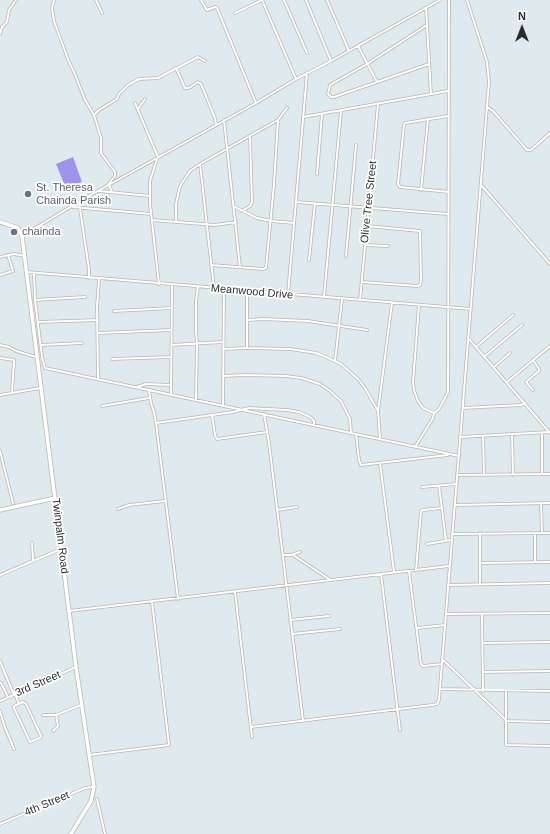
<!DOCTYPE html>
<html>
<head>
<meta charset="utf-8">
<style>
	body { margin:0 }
	#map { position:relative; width:550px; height:834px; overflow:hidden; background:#deeaee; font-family:Arial,sans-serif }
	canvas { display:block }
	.north { position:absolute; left:502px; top:8px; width:40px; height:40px; -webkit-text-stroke:3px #fff; paint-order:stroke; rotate:0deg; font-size:11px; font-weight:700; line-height:16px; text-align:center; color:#2c2c2c }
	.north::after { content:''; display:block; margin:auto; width:14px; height:18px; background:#2c2c2c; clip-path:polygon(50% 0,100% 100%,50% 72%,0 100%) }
</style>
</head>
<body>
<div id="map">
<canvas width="550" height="834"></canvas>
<div class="north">N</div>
</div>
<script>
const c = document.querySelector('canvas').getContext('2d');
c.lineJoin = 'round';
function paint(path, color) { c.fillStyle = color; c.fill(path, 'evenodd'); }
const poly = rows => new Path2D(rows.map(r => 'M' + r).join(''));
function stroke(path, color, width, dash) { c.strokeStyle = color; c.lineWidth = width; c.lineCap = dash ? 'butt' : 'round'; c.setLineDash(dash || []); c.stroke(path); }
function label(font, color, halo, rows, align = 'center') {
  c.font = font + ' Arial,sans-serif'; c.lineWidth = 3.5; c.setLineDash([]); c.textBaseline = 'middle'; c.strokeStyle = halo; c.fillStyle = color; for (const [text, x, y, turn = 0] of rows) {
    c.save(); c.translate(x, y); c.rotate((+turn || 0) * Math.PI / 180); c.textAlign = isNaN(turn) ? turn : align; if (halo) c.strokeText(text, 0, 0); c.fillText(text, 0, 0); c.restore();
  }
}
const pitch = poly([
	[73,157,82,182,66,188,56,164]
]);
const minor = poly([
	[54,0,52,8,54,21,69,62,74,72,85,100,94,115,101,138,101,153,115,172,115,176,107,186],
	[96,0,102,13],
	[201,0,207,10,215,7,217,8,256,103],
	[262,0,296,79],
	[284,0,307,53],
	[306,0,331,61],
	[327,0,349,51],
	[426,8,431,94],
	[235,13,262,0],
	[427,25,367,64,330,85,328,94,331,97,334,97,429,64],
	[0,34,2,27,7,22,9,10,16,0],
	[358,46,377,82],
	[176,68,185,88,189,88,198,82,201,84,215,118,216,125],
	[135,103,158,157],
	[487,107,493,111,527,150,531,150,550,133],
	[138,109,145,99],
	[94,115,99,110,117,99,119,94,128,85,139,79,158,78,198,57,205,61],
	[448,116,405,123,404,125,398,184,400,187,449,192],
	[303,117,448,91],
	[224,120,240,267],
	[157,159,150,181,150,204,159,284],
	[317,174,322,114],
	[109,185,112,192],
	[481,185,550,264],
	[421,190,428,119],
	[99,191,150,196],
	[79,202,89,269,89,278],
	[296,202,448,214],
	[73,207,151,214],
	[235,207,257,218,271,221,294,223],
	[242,211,250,206,252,202,250,136],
	[152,220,215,225,236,222],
	[176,222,176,204,180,186,190,171,200,164],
	[22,236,87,197,256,103,296,79,331,61,440,0],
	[365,245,388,246],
	[346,256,356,145],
	[0,257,14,254,25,256],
	[309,260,315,203],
	[211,265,263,269,266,268,274,184,278,120],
	[27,272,471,309],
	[34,273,35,300,42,357,45,368,459,456],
	[0,275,13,271,8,255],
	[362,282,417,286,420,285,421,280,420,231,367,226],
	[214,288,200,164,278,120,287,108],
	[247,291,247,348,290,349,316,353,326,357,341,364,358,379,365,388,378,411],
	[288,294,307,73],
	[324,297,341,111],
	[35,300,85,297],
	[360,300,378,104],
	[419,305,413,382,414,390,418,401,423,408,434,413],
	[114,311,172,308],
	[247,320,263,319,308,321,367,330],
	[38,322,98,320],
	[98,333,171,330],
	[469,339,550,433],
	[0,345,9,347,16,351,36,357],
	[41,345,82,343],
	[171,345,223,342],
	[476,347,513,315],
	[223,349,246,348],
	[484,357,522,325],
	[0,358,14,360,14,362,12,392],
	[112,359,171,357],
	[533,360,539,369,539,371,526,382,533,390],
	[335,361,342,299],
	[494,367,510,353],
	[223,376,246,375,286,376,301,378,320,384,330,391,341,401,350,419,351,433],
	[98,379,97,307,99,279],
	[507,382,550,346],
	[137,387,146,384,171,385],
	[149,390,151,403,154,412,156,423,178,599],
	[171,394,172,286],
	[0,395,40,388],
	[196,400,197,344,196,330,196,301,198,287],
	[223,405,224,289],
	[102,406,149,398],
	[463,408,521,405,525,403],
	[264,414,269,443,303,721],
	[212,415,215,435,217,439,267,432],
	[156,423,233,412,249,408,287,410,299,412,310,417,314,421,314,425],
	[542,433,542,474],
	[356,434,359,460,361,465,448,455],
	[512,434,513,475],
	[483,436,484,475],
	[460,437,549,432],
	[380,439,378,411,392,303],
	[415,447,433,418,434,413,439,409,448,392,449,0],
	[0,451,13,503],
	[380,463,394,572],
	[457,475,550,474],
	[439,486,446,541],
	[422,487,456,484],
	[541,503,542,532],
	[455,505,550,503],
	[118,509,129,505,165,501],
	[277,510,297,507],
	[480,533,480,584],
	[452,534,550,533],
	[32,543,33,560],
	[427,544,451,540],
	[283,555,291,555,300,552],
	[293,555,329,579],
	[535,562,535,533],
	[480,563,550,562],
	[416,570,421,511,423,510,442,508],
	[409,571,421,664,423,666,442,664],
	[381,574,400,730],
	[0,575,61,549],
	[448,585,550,583],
	[235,592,252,737],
	[69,611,449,566],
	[446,614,550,613],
	[482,614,483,691],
	[290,620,329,616],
	[417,628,445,625],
	[292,634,340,629],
	[483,643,550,642],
	[442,659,503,717,506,721,550,722],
	[0,661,14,695],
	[483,672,550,671],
	[1,683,8,697],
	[440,689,550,691],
	[506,691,506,745,550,746],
	[15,694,19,704],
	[0,701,76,667],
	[23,702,26,704,41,736,40,738,30,742,14,708,14,706,23,702],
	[0,711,4,725,14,749],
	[43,715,56,715,81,705],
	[251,727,432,705,437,704,439,700,489,82,487,62,467,0],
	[53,731,58,726,56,715],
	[89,755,169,745,152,602],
	[97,799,105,834],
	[0,824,85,788,93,787]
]);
const secondary = poly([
	[0,222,18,228,22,236,76,667,94,787,91,801,71,834],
	[0,510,55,498]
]);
const markers = [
	[28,194,4,"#6b7280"],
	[14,232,4,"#6b7280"]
];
const worshipNames = [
	["St. Theresa",36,188],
	["Chainda Parish",36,201],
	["chainda",22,232]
];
const streetNames = [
	["Olive Tree Street",369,202,-84],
	["Meanwood Drive",252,292,5],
	["Twinpalm Road",60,536,83],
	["3rd Street",38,684,-24],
	["4th Street",47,804,-23]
];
paint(pitch, '#9d95ed');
stroke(minor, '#bcb4ae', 3.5);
stroke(secondary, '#bcb4ae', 5);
stroke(minor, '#fff', 2);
stroke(secondary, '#fff', 3.5);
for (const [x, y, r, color] of markers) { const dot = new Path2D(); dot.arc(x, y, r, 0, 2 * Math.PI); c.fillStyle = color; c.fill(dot); stroke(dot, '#fff', 1.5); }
label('11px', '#5b616d', '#fff', worshipNames, 'left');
label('11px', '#2c2c2c', '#fff', streetNames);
</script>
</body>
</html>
